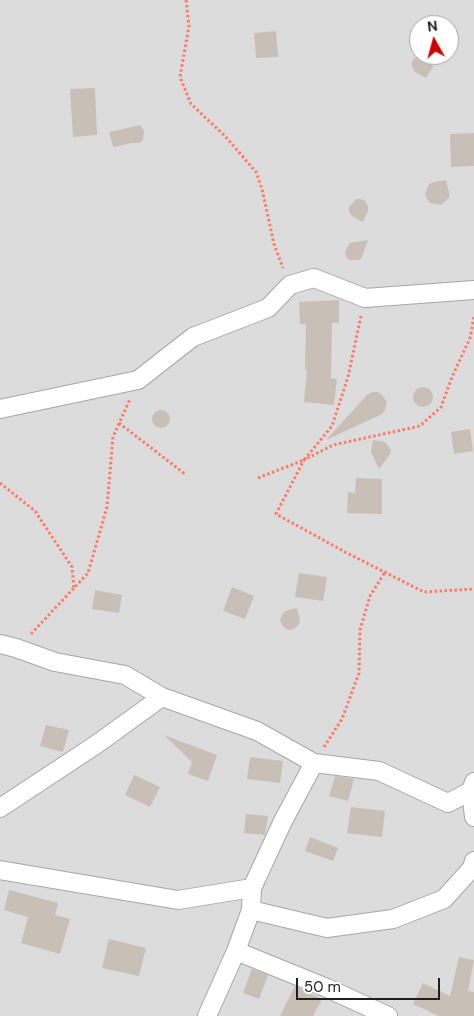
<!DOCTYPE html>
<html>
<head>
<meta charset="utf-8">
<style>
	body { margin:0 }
	#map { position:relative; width:474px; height:1016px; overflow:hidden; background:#f0ece4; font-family:"DM Sans",sans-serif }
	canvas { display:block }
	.north { position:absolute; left:409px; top:15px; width:50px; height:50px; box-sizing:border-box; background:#fff; border:1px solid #a5a5a5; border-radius:50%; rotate:353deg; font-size:14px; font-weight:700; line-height:20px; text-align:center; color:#1f1f1f }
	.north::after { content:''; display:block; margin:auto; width:18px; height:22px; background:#ce0300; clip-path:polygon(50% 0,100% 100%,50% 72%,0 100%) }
	.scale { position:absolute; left:296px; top:978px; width:144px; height:22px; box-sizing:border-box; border:2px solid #1f1f1f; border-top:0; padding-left:6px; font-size:15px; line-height:18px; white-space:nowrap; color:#1f1f1f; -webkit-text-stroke:4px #fff; paint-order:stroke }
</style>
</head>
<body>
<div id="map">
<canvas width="474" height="1016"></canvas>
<div class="north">N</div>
<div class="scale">50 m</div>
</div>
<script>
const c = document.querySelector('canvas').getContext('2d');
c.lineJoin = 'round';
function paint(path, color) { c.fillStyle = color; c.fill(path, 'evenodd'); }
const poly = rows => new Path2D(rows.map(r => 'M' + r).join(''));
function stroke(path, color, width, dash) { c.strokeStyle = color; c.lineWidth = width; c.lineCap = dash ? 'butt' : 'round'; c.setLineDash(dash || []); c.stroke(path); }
const residential = poly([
	[0,0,474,0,474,1016,0,1016],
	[419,25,449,25,449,55,419,55]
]);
const building = poly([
	[276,31,278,57,256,58,254,33],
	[419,54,427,55,433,61,433,67,426,78,415,72,412,67,412,61],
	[95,88,97,135,73,137,70,89],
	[140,125,144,131,143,140,139,143,132,143,113,147,109,132],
	[474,133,474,166,451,167,450,134],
	[446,180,449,192,449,198,441,205,430,203,427,199,425,194,429,184,434,182],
	[356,199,361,199,365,201,368,206,368,211,363,222,352,216,349,212,349,207],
	[368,240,362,257,359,260,349,260,346,256,345,252,350,243],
	[339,300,339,323,332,323,331,378,337,379,334,405,304,402,307,370,305,370,306,324,300,324,299,302],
	'413 397a10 10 0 1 1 20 0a10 10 0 1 1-20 0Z',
	[372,392,378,392,382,395,387,402,385,410,382,414,326,440,367,395],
	'152 419a9 9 0 1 1 18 0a9 9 0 1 1-18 0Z',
	[470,429,473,451,454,454,451,432],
	[373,440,385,442,391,450,390,454,379,469,371,452],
	[356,478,382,479,382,514,347,513,348,492,355,493],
	[299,573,327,577,323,601,295,597],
	[232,587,254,596,245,619,223,611],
	[95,590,122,595,119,613,92,609],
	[297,608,300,620,299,624,295,628,290,630,285,628,282,625,280,620,282,615,285,611],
	[46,725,69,730,63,752,40,746],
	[164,735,217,755,208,781,188,774,192,762],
	[250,757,283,761,280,783,247,779],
	[134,775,160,787,150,807,125,795],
	[335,776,354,779,348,801,329,796],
	[351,807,385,811,382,837,347,833],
	[246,814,268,816,265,835,244,833],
	[310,837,338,848,333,861,305,851],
	[9,890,58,903,55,915,70,919,60,954,21,943,28,917,4,910],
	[109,939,146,948,139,976,102,968],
	[459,957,474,960,468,991,474,992,474,1016,439,1016,413,1004,423,983,450,996],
	[252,969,268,975,259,999,243,993],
	[295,986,322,999,313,1016,280,1016]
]);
const path = poly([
	[186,0,189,26,180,77,191,104,225,136,256,172,262,189,274,244,283,268],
	[474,317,470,338,452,377,441,407,420,426,333,445,304,460,276,514,345,552,424,592,474,589],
	[119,423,185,474],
	[258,478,304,460,332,426,348,377,361,316],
	[0,483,35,511,72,567,74,588],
	[31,634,88,573,107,507,113,437,130,399],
	[324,747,342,719,359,673,360,630,370,596,385,572]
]);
const minor = poly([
	[0,409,138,380,193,337,268,308,290,285,314,278,365,298,474,290],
	[0,644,16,648,55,662,125,675,162,697,257,731,314,763,379,771,448,803,471,791,474,782],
	[471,791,474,817],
	[0,808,97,744,162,697],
	[0,870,178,900,252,888],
	[251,910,327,928,393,919,444,899,472,868,474,861],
	[236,951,327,988,388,1016],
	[207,1016,236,951,251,910,252,888,283,821,314,763]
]);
paint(residential, '#dddcdc');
paint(building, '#c8bfb7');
stroke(minor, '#a6a6a6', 20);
stroke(path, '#ff7967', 3, [2.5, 2.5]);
stroke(minor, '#fff', 18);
</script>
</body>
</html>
